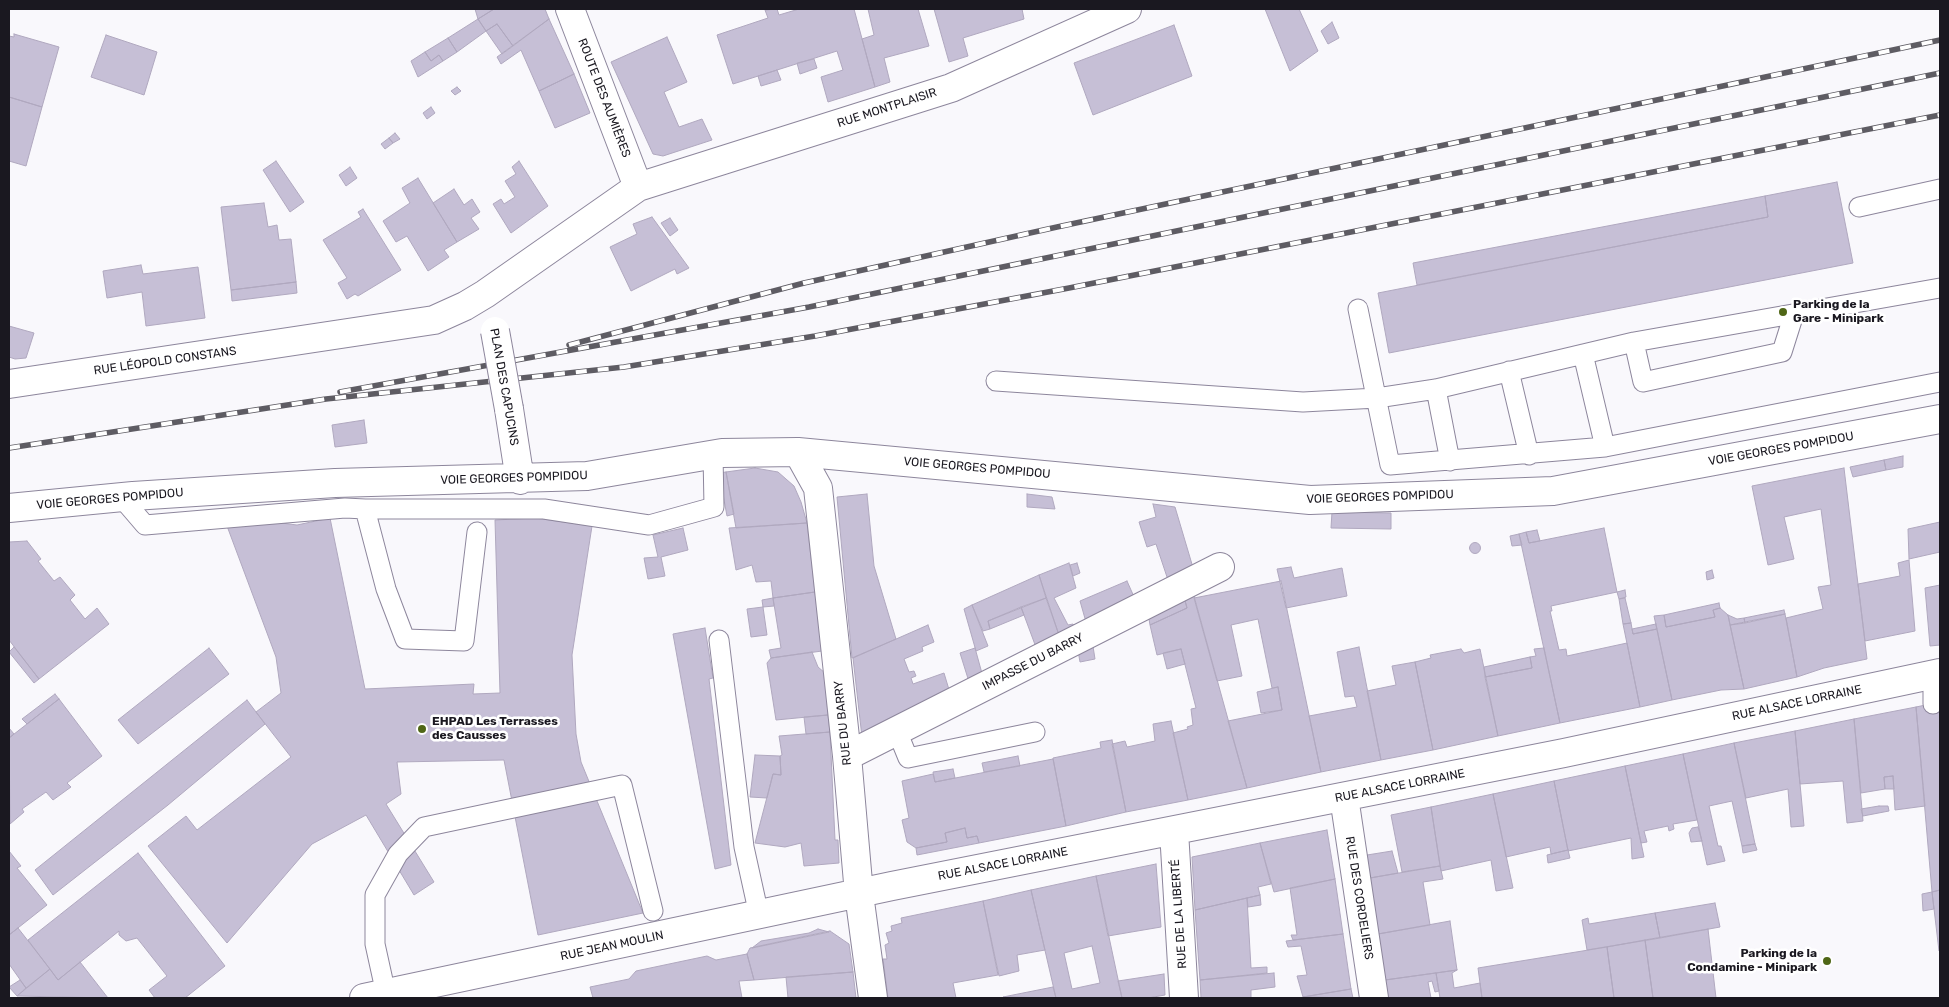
<!DOCTYPE html>
<html>
<head>
<meta charset="utf-8">
<style>
	body { margin:0 }
	#map { position:relative; width:1949px; height:1007px; overflow:hidden; background:#f9f8fc; font-family:Rubik,sans-serif }
	canvas { display:block }
	.frame { position:absolute; inset:0; border:10px solid #1a1820; pointer-events:none }
</style>
</head>
<body>
<div id="map">
<canvas width="1949" height="1007"></canvas>
<div class="frame"></div>
</div>
<script>
const c = document.querySelector('canvas').getContext('2d');
c.lineJoin = 'round';
function paint(path, color) { c.fillStyle = color; c.fill(path, 'evenodd'); }
const poly = rows => new Path2D(rows.map(r => 'M' + r).join(''));
function stroke(path, color, width, dash) { c.strokeStyle = color; c.lineWidth = width; c.lineCap = dash ? 'butt' : 'round'; c.setLineDash(dash || []); c.stroke(path); }
function label(font, color, halo, rows, align = 'center') {
  c.font = font + ' Rubik,sans-serif'; c.lineWidth = 5; c.setLineDash([]); c.textBaseline = 'middle'; c.strokeStyle = halo; c.fillStyle = color; for (const [text, x, y, turn = 0] of rows) {
    c.save(); c.translate(x, y); c.rotate((+turn || 0) * Math.PI / 180); c.textAlign = isNaN(turn) ? turn : align; if (halo) c.strokeText(text, 0, 0); c.fillText(text, 0, 0); c.restore();
  }
}
const building = poly([
	[475,9,494,9,478,19,475,9],
	[494,9,545,9,549,19,513,46,497,24,486,31,478,19,494,9],
	[777,9,779,15,799,9,854,9,875,87,828,102,821,77,843,70,837,51,733,84,717,35,768,18,765,10,777,9],
	[868,9,918,9,929,46,884,58,890,82,875,87,862,39,874,35,868,9],
	[934,9,1022,9,1024,19,963,38,968,56,949,62,934,9],
	[1265,9,1299,9,1318,51,1290,71,1265,9],
	[478,19,486,31,457,52,448,38,478,19],
	[549,19,574,74,539,91,521,50,501,64,497,57,549,19],
	[1332,22,1339,38,1328,44,1321,31,1332,22],
	[497,24,513,46,502,54,486,31,497,24],
	[1174,25,1192,76,1093,115,1074,63,1174,25],
	[14,34,59,47,42,107,9,97,9,36,14,37,14,34],
	[106,35,157,52,144,95,91,77,106,35],
	[667,37,687,82,664,92,679,127,702,119,712,140,663,156,653,154,611,62,667,37],
	[448,38,457,52,443,61,439,55,431,61,425,52,448,38],
	[425,52,431,61,439,55,443,61,418,77,411,61,425,52],
	[814,59,817,68,800,74,797,63,814,59],
	[777,70,781,80,761,86,758,76,777,70],
	[574,74,590,113,555,128,539,91,574,74],
	[457,87,461,91,455,95,451,91,457,87],
	[9,97,42,107,26,166,9,161,9,97],
	[431,107,435,113,427,119,423,113,431,107],
	[395,133,400,139,393,143,389,138,395,133],
	[389,138,393,143,385,149,381,144,389,138],
	[276,161,304,202,290,212,263,170,276,161],
	[519,161,548,206,511,233,493,204,501,199,504,204,515,197,505,181,516,174,512,167,519,161],
	[350,167,357,178,346,186,339,175,350,167],
	[418,178,457,242,444,250,449,257,428,271,407,236,396,242,383,221,410,203,402,188,418,178],
	[1837,182,1853,263,1389,353,1378,293,1768,217,1765,196,1837,182],
	[454,189,464,205,472,199,480,212,471,218,479,229,457,242,433,203,454,189],
	[1765,196,1768,217,1417,285,1413,263,1765,196],
	[264,203,268,227,277,225,279,240,291,239,296,282,231,290,221,207,264,203],
	[363,209,401,270,358,296,355,294,347,299,338,283,347,278,323,240,361,217,358,212,363,209],
	[652,217,689,268,677,274,675,269,631,291,610,247,637,234,633,224,652,217],
	[670,218,678,230,670,236,661,223,670,218],
	[141,265,143,274,198,267,205,318,146,326,142,292,107,298,103,271,141,265],
	[296,282,297,293,232,301,231,290,296,282],
	[9,326,34,333,26,358,15,359,9,357,9,326],
	[364,420,367,443,335,447,332,425,364,420],
	[1903,456,1903,467,1886,470,1884,460,1903,456],
	[1884,460,1886,470,1853,477,1850,467,1884,460],
	[755,468,778,472,794,486,801,502,807,523,736,528,726,472,755,468],
	[1844,468,1867,659,1824,668,1797,677,1786,618,1823,609,1818,587,1831,585,1821,509,1784,517,1794,559,1768,565,1752,486,1844,468],
	[726,472,734,514,727,516,719,473,726,472],
	[867,494,874,566,896,639,852,658,837,497,867,494],
	[1027,494,1052,497,1055,509,1027,507,1027,494],
	[1153,504,1175,507,1194,571,1169,583,1156,544,1147,547,1139,522,1156,517,1153,504],
	[1332,512,1391,513,1391,529,1331,528,1332,512],
	[330,518,365,689,474,684,473,694,500,693,495,520,535,518,592,526,572,655,576,734,581,762,643,913,538,935,504,760,397,762,401,794,386,804,434,882,414,895,366,815,312,844,227,943,148,846,186,816,197,830,291,757,256,712,281,693,276,657,227,526,266,521,297,525,330,518],
	[1940,522,1940,552,1909,559,1908,529,1940,522],
	[807,523,815,592,773,598,771,581,756,582,752,565,736,570,729,528,807,523],
	[683,528,688,550,661,557,665,576,648,579,644,558,658,557,653,535,683,528],
	[1604,528,1617,592,1551,606,1552,611,1550,611,1559,650,1566,649,1567,656,1627,643,1640,707,1560,723,1519,534,1526,532,1529,543,1604,528],
	[1537,530,1540,541,1529,543,1526,532,1537,530],
	[1519,534,1522,545,1512,546,1510,536,1519,534],
	[27,541,41,559,38,561,54,581,60,577,75,595,70,600,85,619,97,608,109,624,39,679,9,640,9,542,27,541],
	'1469.5 548a5.5 5.5 0 1 1 11 0a5.5 5.5 0 1 1-11 0Z',
	[1909,560,1915,631,1865,641,1858,584,1900,576,1898,563,1909,560],
	[1069,563,1076,588,1054,598,1068,625,1073,624,1076,629,1060,638,1039,575,1069,563],
	[1077,563,1080,573,1073,576,1070,565,1077,563],
	[1291,567,1294,578,1342,568,1347,596,1286,608,1277,569,1291,567],
	[1712,570,1714,578,1707,580,1706,572,1712,570],
	[1039,575,1046,598,988,621,990,629,983,631,972,605,1039,575],
	[1127,581,1135,599,1086,622,1080,601,1127,581],
	[1281,581,1321,772,1247,788,1228,721,1282,710,1278,687,1272,688,1258,619,1231,625,1242,676,1217,681,1194,598,1281,581],
	[1940,585,1940,645,1930,646,1925,588,1940,585],
	[1192,589,1247,788,1188,800,1173,733,1188,729,1187,727,1193,725,1191,709,1196,708,1181,649,1157,655,1150,625,1187,608,1183,593,1192,589],
	[1625,590,1626,597,1619,599,1617,592,1625,590],
	[815,592,822,651,771,658,769,650,781,648,773,598,815,592],
	[1183,593,1187,608,1150,625,1148,613,1183,593],
	[773,598,774,606,763,607,762,600,773,598],
	[1046,598,1060,638,1037,650,1021,607,1046,598],
	[1625,598,1631,623,1623,624,1619,599,1625,598],
	[1719,603,1720,608,1713,610,1715,617,1666,627,1664,615,1719,603],
	[972,605,988,646,976,651,964,609,972,605],
	[763,607,767,635,751,637,747,609,763,607],
	[1021,607,1024,615,990,629,988,621,1021,607],
	[1720,608,1728,615,1744,689,1721,690,1672,700,1654,616,1664,615,1666,627,1715,617,1713,610,1720,608],
	[1784,610,1785,614,1745,623,1744,618,1784,610],
	[1785,614,1797,677,1744,689,1730,625,1785,614],
	[1728,615,1737,619,1744,618,1745,623,1730,625,1728,615],
	[1631,623,1633,634,1657,629,1672,700,1640,707,1623,624,1631,623],
	[1656,624,1657,629,1633,634,1632,629,1656,624],
	[928,625,934,642,922,647,923,651,904,659,909,672,914,671,916,676,911,678,913,684,944,673,950,693,862,737,853,658,928,625],
	[705,628,713,678,709,679,731,865,715,869,673,634,705,628],
	[1092,640,1095,659,1080,662,1077,645,1092,640],
	[14,647,39,679,34,683,9,652,14,647],
	[1359,647,1381,760,1321,772,1309,716,1357,707,1354,696,1345,697,1337,652,1359,647],
	[209,648,229,674,138,744,118,720,209,648],
	[975,648,983,677,970,685,960,653,975,648],
	[1544,648,1560,723,1498,736,1485,677,1532,668,1530,657,1536,656,1534,649,1544,648],
	[1181,649,1185,664,1167,669,1163,653,1181,649],
	[1461,649,1464,653,1480,649,1498,736,1433,750,1415,662,1431,658,1430,655,1461,649],
	[812,652,818,667,825,673,828,715,776,720,767,663,771,658,812,652],
	[1530,657,1532,668,1485,677,1484,667,1530,657],
	[1415,662,1433,750,1381,760,1367,691,1396,685,1392,666,1415,662],
	[1278,687,1282,710,1261,713,1257,692,1278,687],
	[55,694,59,699,27,724,22,719,55,694],
	[59,699,102,756,67,783,71,787,53,800,46,792,22,809,24,812,10,824,9,738,59,699],
	[247,700,265,724,168,805,53,895,35,870,247,700],
	[1940,702,1940,890,1932,892,1916,707,1940,702],
	[1916,707,1925,806,1895,810,1893,776,1884,777,1885,789,1861,793,1854,719,1916,707],
	[828,715,830,732,806,734,804,717,828,715],
	[1854,719,1863,821,1847,823,1843,781,1800,784,1795,731,1854,719],
	[1171,721,1188,800,1126,812,1112,744,1125,741,1127,747,1155,741,1153,724,1171,721],
	[9,728,14,734,9,738,9,728],
	[1795,731,1804,826,1791,827,1788,789,1746,798,1734,743,1795,731],
	[830,732,835,840,838,840,839,863,804,866,801,843,785,847,755,843,773,774,781,775,780,756,782,755,779,736,830,732],
	[1112,740,1126,812,1066,826,1053,758,1101,748,1100,742,1112,740],
	[1734,743,1755,844,1742,846,1732,801,1709,806,1718,846,1721,846,1725,861,1707,865,1683,754,1734,743],
	[1683,754,1697,820,1673,824,1674,829,1669,831,1668,826,1644,831,1647,842,1641,843,1625,766,1683,754],
	[755,755,780,756,781,775,773,774,767,798,750,797,755,755],
	[1018,756,1020,766,984,772,982,763,1018,756],
	[1053,759,1066,826,979,843,977,836,967,838,965,828,945,833,947,842,916,848,907,842,902,820,909,818,902,781,933,774,935,782,1053,759],
	[1625,766,1644,857,1632,859,1631,838,1568,851,1554,781,1625,766],
	[953,769,955,778,935,782,933,772,953,769],
	[1893,776,1894,789,1885,789,1884,777,1893,776],
	[1554,781,1568,850,1551,854,1550,847,1506,857,1493,794,1554,781],
	[1493,794,1513,888,1496,891,1491,860,1441,871,1431,807,1493,794],
	[1879,806,1888,806,1889,811,1863,816,1861,809,1879,806],
	[1431,807,1440,866,1402,872,1391,815,1431,807],
	[1698,827,1702,841,1691,842,1689,833,1692,828,1698,827],
	[965,828,967,838,977,836,979,843,917,855,916,848,947,842,945,833,965,828],
	[1327,830,1335,879,1274,892,1260,843,1327,830],
	[1260,843,1271,884,1258,887,1260,895,1195,910,1192,857,1260,843],
	[1755,844,1757,850,1743,853,1742,846,1755,844],
	[1568,850,1570,858,1548,863,1547,855,1568,850],
	[9,851,21,866,17,868,47,905,9,935,9,851],
	[1392,851,1398,873,1370,878,1367,855,1392,851],
	[138,853,225,966,185,998,155,998,149,990,167,976,137,938,126,941,119,935,119,931,58,980,28,940,138,853],
	[1156,864,1161,927,1108,936,1096,876,1156,864],
	[1440,866,1443,879,1423,882,1430,925,1378,934,1370,878,1440,866],
	[1096,876,1122,998,1056,998,1031,890,1096,876],
	[1092,946,1100,983,1072,989,1064,953,1092,946],
	[1335,879,1343,934,1293,940,1291,935,1297,935,1290,888,1335,879],
	[1031,890,1045,950,1017,955,1019,971,999,976,983,901,1031,890],
	[1940,890,1940,950,1939,951,1932,892,1940,890],
	[1932,892,1934,909,1923,911,1922,894,1932,892],
	[1260,895,1261,905,1248,907,1247,898,1260,895],
	[1247,898,1251,968,1267,967,1267,973,1200,980,1195,910,1247,898],
	[983,901,998,975,953,983,956,998,888,998,883,959,887,959,885,945,889,943,886,933,892,931,891,926,902,923,901,918,983,901],
	[1715,903,1720,927,1660,938,1655,913,1715,903],
	[1655,913,1660,938,1587,950,1582,920,1588,918,1589,924,1655,913],
	[1450,921,1457,970,1385,980,1378,934,1450,921],
	[18,928,50,969,26,988,9,964,9,935,18,928],
	[818,929,829,932,752,948,761,941,809,933,818,929],
	[1708,929,1716,998,1653,998,1645,940,1708,929],
	[830,931,849,944,853,972,754,980,747,954,750,948,830,931],
	[1343,934,1351,989,1303,997,1297,976,1307,975,1301,946,1288,947,1286,941,1343,934],
	[1645,940,1653,998,1614,998,1607,947,1645,940],
	[1607,947,1614,998,1482,998,1478,968,1607,947],
	[747,954,754,980,739,981,742,998,593,998,590,987,629,979,636,971,707,956,716,960,747,954],
	[80,962,108,998,17,996,50,969,58,980,80,962],
	[1457,970,1452,973,1454,988,1480,983,1482,998,1440,998,1436,973,1457,970],
	[853,972,856,998,788,998,786,977,853,972],
	[1274,973,1275,987,1251,990,1251,998,1201,998,1200,980,1274,973],
	[1436,973,1439,991,1435,992,1432,981,1428,982,1431,998,1388,998,1385,980,1436,973],
	[1164,974,1165,995,1148,998,1122,998,1118,981,1164,974],
	[20,980,26,988,17,996,9,987,20,980],
	[1053,987,1056,998,1003,997,1053,987],
	[1351,989,1353,998,1303,997,1351,989]
]);
const lane = poly([
	[1859,207,1940,189],
	[1358,309,1390,465,1605,447,1940,382],
	[1794,314,1782,352,1643,382,1634,342,1940,288],
	[1583,354,1605,447],
	[1509,371,1529,455],
	[996,381,1303,402,1377,398,1436,389,1634,342],
	[1436,389,1450,461],
	[121,497,145,525,345,508,365,509,386,589,405,639,464,641,477,532],
	[365,509,544,509,649,525,714,507,713,454],
	[719,640,744,847,759,915],
	[1933,704,1933,674],
	[897,731,908,758,1035,732],
	[386,994,375,944,375,895,398,854,424,827,622,785,653,911]
]);
const street = poly([
	[570,9,638,187],
	[9,384,434,320,465,306,485,294,638,187,951,88,1127,9],
	[509,409,520,480],
	[798,452,818,488,847,756,859,894,873,998],
	[9,508,133,496,335,483,587,476,722,453,798,452,1310,500,1553,491,1940,419],
	[847,756,1220,567],
	[1344,797,1374,998],
	[1174,831,1184,998],
	[364,998,892,886,1564,753,1940,673]
]);
const rail = poly([
	[569,345,804,283,1057,227,1940,40],
	[340,392,809,307,1940,73],
	[9,448,326,399,624,367,815,336,1069,288,1940,115]
]);
const streetBridge = poly([
	[495,331,509,409]
]);
const markers = [
	[1783,312,5,"#4f6616"],
	[422,729,5,"#4f6616"],
	[1827,961,5,"#4f6616"]
];
const streetNames = [
	["ROUTE DES AUMIÈRES",604,98,69],
	["RUE MONTPLAISIR",887,108,-18],
	["RUE LÉOPOLD CONSTANS",165,361,-8],
	["PLAN DES CAPUCINS",504,387,80],
	["VOIE GEORGES POMPIDOU",1781,449,-10],
	["VOIE GEORGES POMPIDOU",977,468,5],
	["VOIE GEORGES POMPIDOU",514,478,-2],
	["VOIE GEORGES POMPIDOU",1380,497,-2],
	["VOIE GEORGES POMPIDOU",110,499,-5],
	["IMPASSE DU BARRY",1033,662,-27],
	["RUE ALSACE LORRAINE",1797,703,-12],
	["RUE DU BARRY",843,723,-96],
	["RUE ALSACE LORRAINE",1400,786,-11],
	["RUE ALSACE LORRAINE",1003,864,-11],
	["RUE DES CORDELIERS",1359,898,81],
	["RUE DE LA LIBERTÉ",1179,914,-94],
	["RUE JEAN MOULIN",612,946,-12]
];
const poiNames = [
	["Parking de la",1793,305],
	["Gare - Minipark",1793,319],
	["EHPAD Les Terrasses",432,722],
	["des Causses",432,736],
	["Parking de la",1817,954,"right"],
	["Condamine - Minipark",1817,968,"right"]
];
paint(building, '#c6bfd6');
stroke(building, '#b0a8bf', 1);
stroke(lane, '#8d869c', 21);
stroke(street, '#8d869c', 30);
stroke(lane, '#fff', 19);
stroke(street, '#fff', 28);
stroke(rail, '#5e5c63', 5.5);
stroke(rail, '#fff', 4, [11]);
stroke(streetBridge, '#8d869c', 30, []);
stroke(streetBridge, '#fff', 28);
for (const [x, y, r, color] of markers) { const dot = new Path2D(); dot.arc(x, y, r, 0, 2 * Math.PI); c.fillStyle = color; c.fill(dot); stroke(dot, '#fff', 2); }
label('12px', '#1a1820', '#fff', streetNames);
label('bold 12px', '#1a1820', '#fff', poiNames, 'left');
</script>
</body>
</html>
